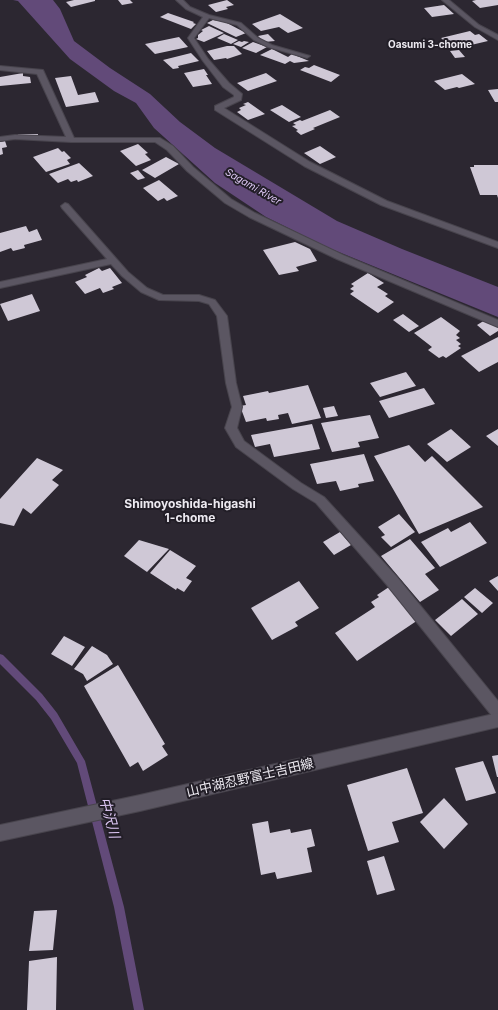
<!DOCTYPE html>
<html>
<head>
<meta charset="utf-8">
<style>
	body { margin:0 }
	canvas { display:block; background:#2c2731 }
</style>
</head>
<body>
<canvas width="498" height="1010"></canvas>
<script>
const c = document.querySelector('canvas').getContext('2d');
c.lineJoin = 'round';
function paint(path, color) { c.fillStyle = color; c.fill(path, 'evenodd'); }
const poly = rows => new Path2D(rows.map(r => 'M' + r).join(''));
function stroke(path, color, width, dash) { c.strokeStyle = color; c.lineWidth = width; c.lineCap = dash ? 'butt' : 'round'; c.setLineDash(dash || []); c.stroke(path); }
function label(font, color, halo, rows, align = 'center') {
  c.font = font + ' Inter,"Noto Sans JP",sans-serif'; c.lineWidth = 4; c.setLineDash([]); c.textBaseline = 'middle'; c.strokeStyle = halo; c.fillStyle = color; for (const [text, x, y, turn = 0] of rows) {
    c.save(); c.translate(x, y); c.rotate((+turn || 0) * Math.PI / 180); c.textAlign = isNaN(turn) ? turn : align; if (halo) c.strokeText(text, 0, 0); c.fillText(text, 0, 0); c.restore();
  }
}
const water = poly([
	[13,0,53,0,60,9,74,41,110,68,150,94,180,122,215,148,337,221,402,249,498,287,498,317,329,248,266,217,215,183,154,128,136,103,114,91,70,59,18,1]
]);
const stream = poly([
	[0,654,3,655,42,694,57,713,85,761,124,907,144,1010,134,1010,114,907,77,763,51,719,36,700,0,664,0,654]
]);
const building = poly([
	[74,0,95,0,95,1,71,7,66,2],
	[118,0,130,0,133,3,122,5],
	[227,0,234,5,226,7,228,9,216,12,208,5],
	[476,0,498,0,498,5,480,8,472,1],
	[444,5,454,14,432,17,424,8],
	[168,13,194,22,193,23,196,24,191,29,160,17],
	[280,14,303,28,288,33,279,27,261,31,252,24],
	[213,20,225,22,246,33,236,37,207,23],
	[209,26,224,33,204,42,196,39,198,38,198,35,203,31,201,30],
	[470,31,475,35,479,34,488,41,454,49,441,38],
	[224,34,238,40,231,44,217,38],
	[268,34,275,41,264,42,258,36],
	[179,37,188,47,155,54,145,44],
	[239,41,242,42,244,41,249,42,241,47,233,44],
	[253,42,267,47,256,53,242,48],
	[227,46,234,46,242,54,227,59,226,58,214,60,207,51],
	[272,49,288,57,292,54,309,61,294,63,290,61,285,64,260,55],
	[459,50,465,57,455,58,450,51],
	[191,53,199,61,178,66,179,68,173,69,163,60],
	[314,65,340,75,331,82,300,70,305,67,309,68],
	[204,69,208,75,206,75,212,84,193,87,184,73],
	[23,73,23,76,30,77,31,83,0,86,0,77],
	[266,73,277,81,248,91,237,83],
	[462,74,475,84,459,88,457,87,445,90,434,81],
	[71,76,78,95,95,92,99,102,66,107,55,78],
	[498,89,498,102,495,102,488,90],
	[248,102,265,114,248,120,237,112,241,110,239,108,246,105,243,104],
	[282,105,301,117,289,122,270,110],
	[330,110,340,117,313,128,315,129,301,135,296,131,298,130,292,126,296,125,293,123,300,120,302,121],
	[18,134,38,134,38,136,17,136],
	[5,141,7,147,2,148,3,154,0,155,0,142],
	[138,144,148,153,145,154,151,160,136,166,120,151],
	[320,146,336,157,320,164,304,153],
	[58,148,62,152,64,151,71,158,67,160,70,164,46,172,33,157],
	[166,157,179,164,155,178,142,170],
	[79,163,93,176,78,182,77,180,71,182,68,179,58,183,49,174],
	[474,165,498,165,498,198,497,195,480,195,470,167,474,167],
	[138,170,145,178,138,180,130,173],
	[159,180,178,196,167,201,164,198,158,201,143,188],
	[26,226,29,232,37,229,42,240,24,245,25,248,13,251,11,248,0,252,0,233],
	[295,242,310,249,317,261,296,267,299,271,279,275,263,250],
	[99,268,102,271,110,268,122,283,112,287,114,289,103,293,100,288,85,294,75,282,87,277,85,275],
	[368,273,384,283,377,287,388,294,385,296,394,302,378,313,350,294,354,291,350,289,354,286,351,284],
	[32,294,40,311,8,321,0,304],
	[403,314,419,326,409,332,393,320],
	[441,317,460,331,456,335,460,338,456,340,461,344,458,346,461,348,446,358,443,356,439,358,428,350,432,347,414,333],
	[490,317,498,323,498,331,490,336,477,325],
	[498,337,498,362,479,372,461,356],
	[406,372,416,386,380,397,370,383],
	[308,385,321,418,292,424,288,413,278,415,279,419,267,421,266,418,246,422,240,406,246,405,243,396,268,391,269,393],
	[424,388,435,404,389,418,379,401],
	[334,406,338,416,326,418,323,408],
	[370,415,379,438,358,442,360,447,332,452,321,423],
	[312,424,320,449,274,457,270,444,255,447,251,435],
	[451,429,471,447,447,462,427,444],
	[498,429,498,446,486,436],
	[409,445,425,462,432,456,483,507,419,534,374,456],
	[364,454,374,481,358,484,359,487,340,491,336,481,317,484,310,464],
	[37,458,63,470,52,480,59,485,31,514,23,508,14,526,0,523,0,499],
	[399,514,415,532,391,547,381,537,385,535,378,527],
	[470,522,487,543,440,567,421,542,448,528,451,532],
	[340,532,351,545,334,555,323,542],
	[410,539,435,568,425,574,439,590,420,602,381,556],
	[139,540,169,549,147,572,124,556],
	[170,550,196,566,186,578,192,581,184,592,177,588,176,590,150,573],
	[498,576,498,591,489,581],
	[299,581,319,608,295,622,298,626,272,640,251,608],
	[389,587,418,620,357,661,335,633,375,607,371,602,379,597,377,595],
	[475,588,493,603,482,613,464,597],
	[462,599,478,614,451,636,435,620],
	[64,636,85,647,72,666,51,654],
	[92,646,107,655,113,664,87,681,83,674,74,669],
	[118,665,165,744,162,746,168,755,143,771,138,762,130,767,84,686],
	[498,755,498,777,497,777,492,756],
	[483,761,496,793,466,801,455,768],
	[407,768,423,813,392,822,399,842,368,851,347,785],
	[444,798,468,824,444,849,420,822],
	[268,821,270,833,290,829,291,833,311,829,315,846,307,848,312,872,277,879,275,872,261,875,252,824],
	[384,856,395,890,377,895,367,861],
	[57,910,53,950,29,951,34,911],
	[57,957,56,1010,27,1010,29,961]
]);
const street = poly([
	[176,0,183,0,190,7,209,15,241,23,258,38,272,45,310,56,307,58,268,47,254,40,237,25,209,18,194,38,208,59,229,83,242,94,241,100,224,108,310,162,387,201,498,242,498,248,381,205,304,166,215,110,215,106,234,97,234,95,223,87,203,61,188,38,203,17,186,9,176,0],
	[442,0,449,0,479,25,498,35,498,40,475,27,442,0],
	[0,66,43,70,74,138,160,138,173,146,193,167,231,199,255,213,343,255,498,320,498,327,337,259,249,217,225,203,187,171,167,150,155,142,71,142,15,139,0,141,0,137,15,135,66,137,37,74,0,70,0,66],
	[65,203,68,204,128,272,147,288,163,295,199,295,215,300,227,316,236,383,242,407,237,428,244,441,301,483,324,497,397,577,498,701,498,719,493,717,387,585,316,503,293,489,236,447,225,428,232,407,226,383,217,316,209,304,199,301,159,300,141,292,122,276,111,264,0,288,0,282,107,259,62,208,61,206,65,203]
]);
const secondary = poly([
	[498,713,498,727,140,811,0,841,0,825,140,795,498,713]
]);
const farNeighbourhoodnames = [
	["Oasumi 3-chome",430,45]
];
const farWaternames = [
	["Sagami River",253,187,30]
];
const neighbourhoodNames = [
	["Shimoyoshida-higashi",190,504],
	["1-chome",190,518]
];
const nearStreetnames = [
	["山中湖忍野富士吉田線",250,778,-13]
];
const nearWaternames = [
	["中沢川",109,818,75]
];
paint(water, '#624a79');
paint(stream, '#624a79');
paint(building, '#cfc8d6');
stroke(street, '#48444d', 2);
stroke(secondary, '#48444d', 2);
paint(street, '#5b5662');
paint(secondary, '#5b5662');
label('bold 10px', '#edeaf1', '#221e27', farNeighbourhoodnames);
label('italic 10px', '#dec8f5', '#221e27', farWaternames);
label('bold 12px', '#edeaf1', '#221e27', neighbourhoodNames);
label('13px', '#edeaf1', '#221e27', nearStreetnames);
label('italic 14px', '#dec8f5', '#221e27', nearWaternames);
</script>
</body>
</html>
